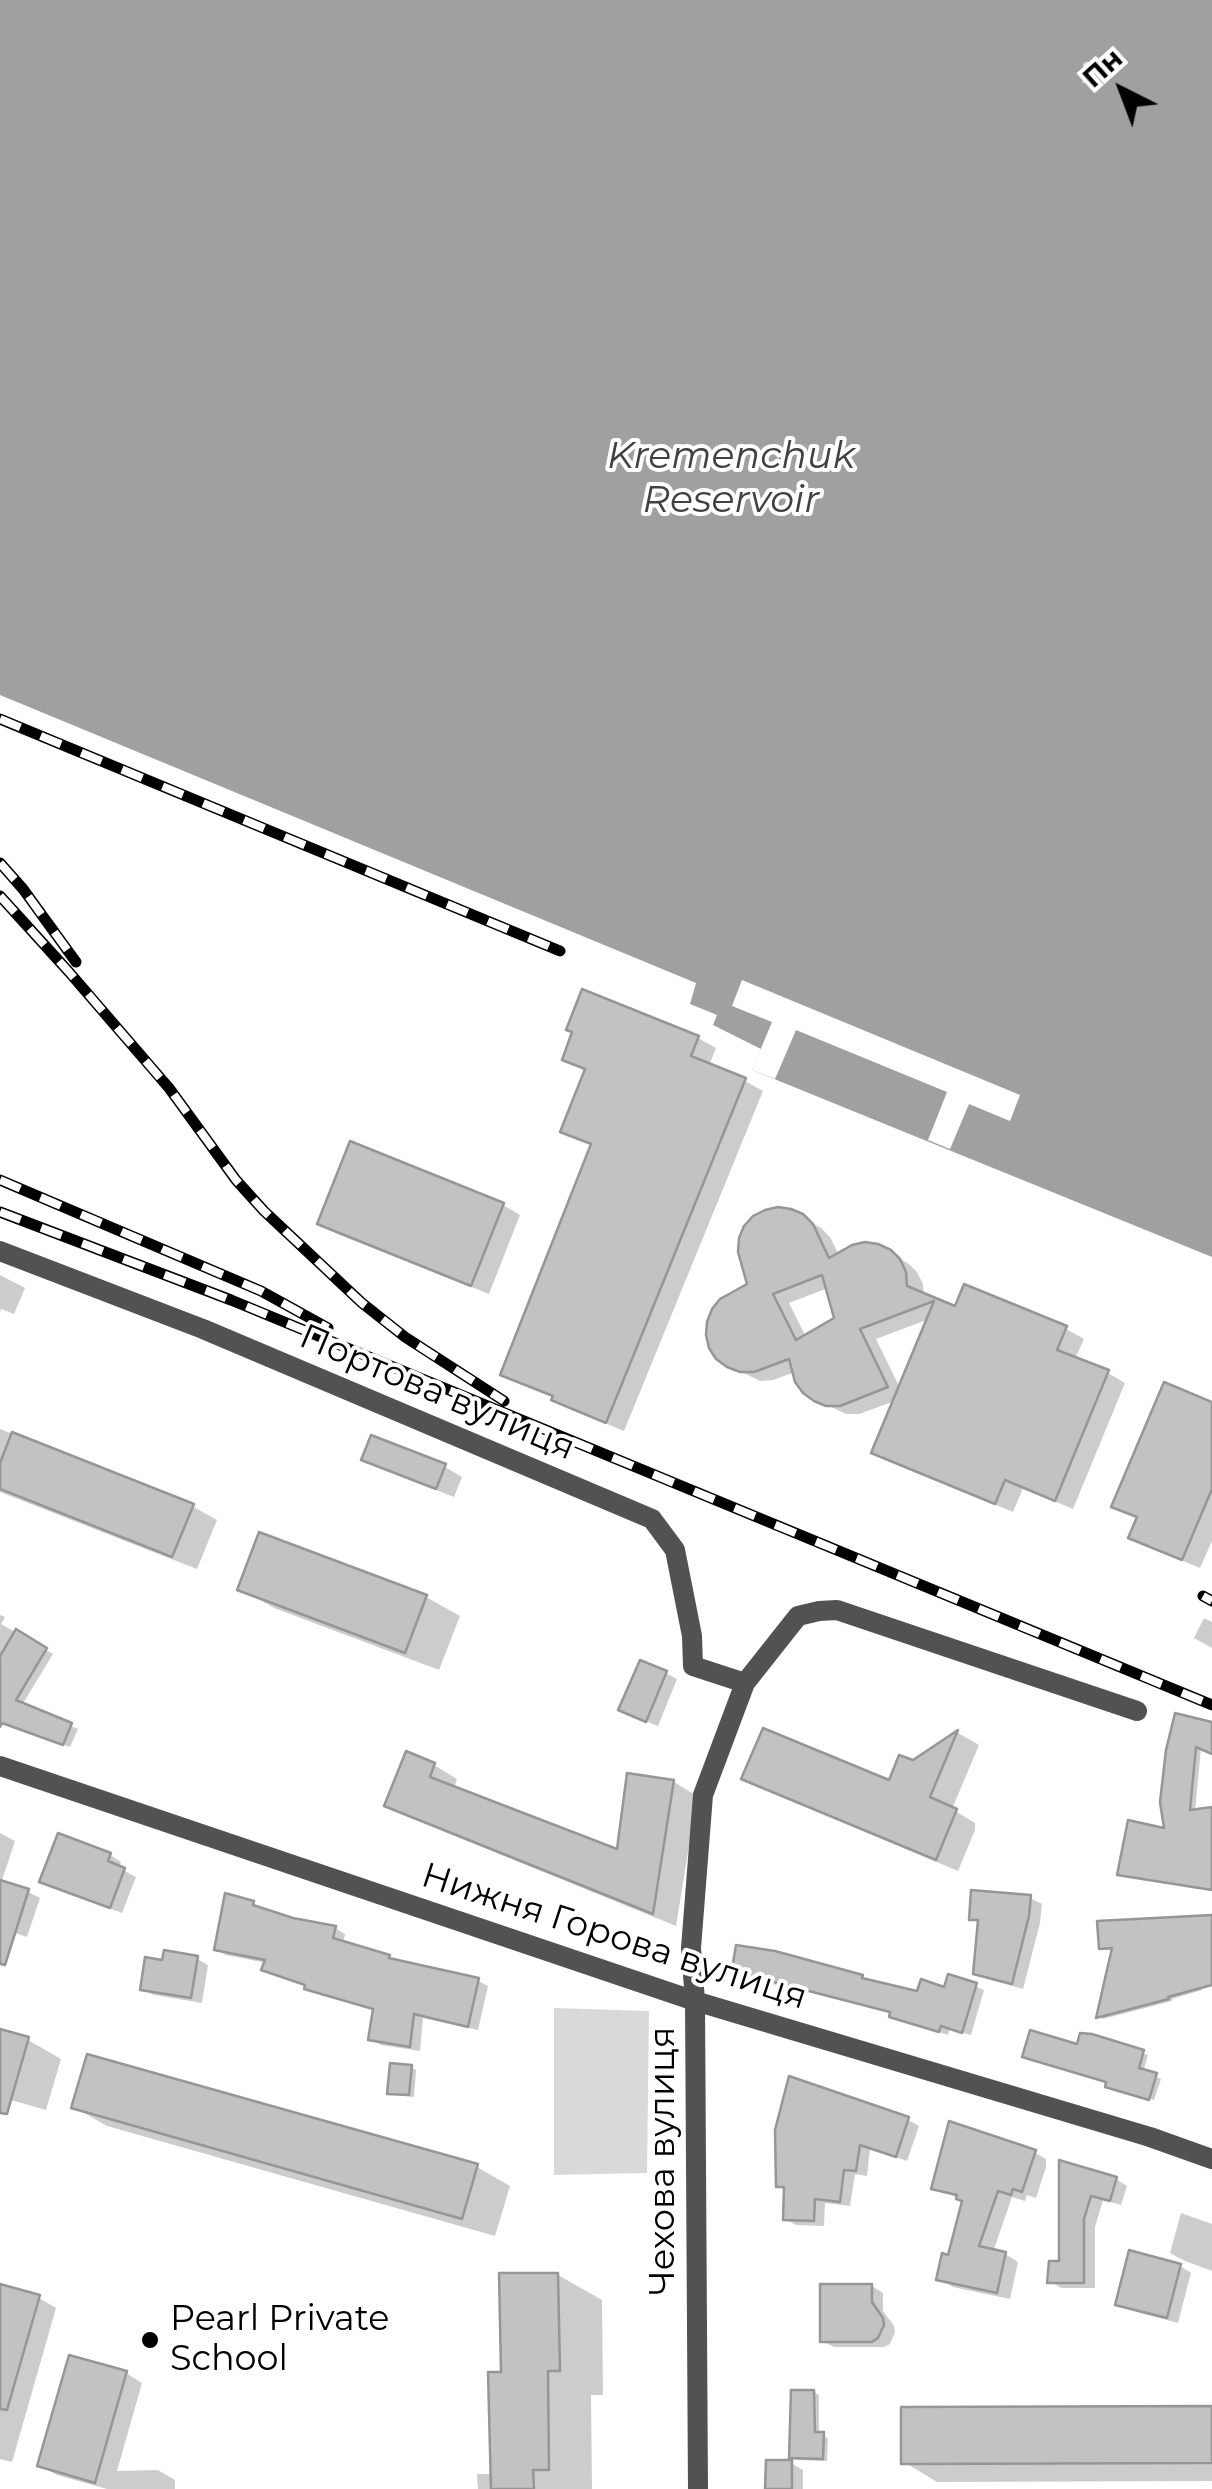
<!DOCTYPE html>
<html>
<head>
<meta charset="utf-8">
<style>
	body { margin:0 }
	#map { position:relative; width:1212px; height:2489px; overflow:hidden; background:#fff; font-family:Montserrat,sans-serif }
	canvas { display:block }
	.north { position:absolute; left:1072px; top:40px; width:100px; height:100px; -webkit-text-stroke:8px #fff; paint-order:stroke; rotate:318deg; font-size:28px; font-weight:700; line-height:40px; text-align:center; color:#000 }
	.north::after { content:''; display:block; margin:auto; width:35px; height:45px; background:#000; clip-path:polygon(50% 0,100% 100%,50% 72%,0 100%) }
</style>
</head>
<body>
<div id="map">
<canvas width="1212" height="2489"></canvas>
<div class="north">Пн</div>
</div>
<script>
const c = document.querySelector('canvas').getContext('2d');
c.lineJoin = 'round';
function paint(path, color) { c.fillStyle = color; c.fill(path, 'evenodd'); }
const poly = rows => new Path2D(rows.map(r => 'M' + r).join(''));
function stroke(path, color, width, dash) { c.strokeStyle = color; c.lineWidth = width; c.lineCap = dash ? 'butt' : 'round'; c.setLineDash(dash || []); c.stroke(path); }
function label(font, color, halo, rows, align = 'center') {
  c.font = font + ' Montserrat,sans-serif'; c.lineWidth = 8; c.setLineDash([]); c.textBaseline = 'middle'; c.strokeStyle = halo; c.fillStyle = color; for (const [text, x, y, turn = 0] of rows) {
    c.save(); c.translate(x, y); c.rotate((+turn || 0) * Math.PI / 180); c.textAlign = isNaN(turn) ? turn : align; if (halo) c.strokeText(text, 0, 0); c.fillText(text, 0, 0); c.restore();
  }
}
const green = poly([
	[554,2008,649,2011,647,2173,554,2175]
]);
const water = poly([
	[0,0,1212,0,1212,1257,752,1070,761,1049,713,1025,717,1015,690,1004,696,983,0,695]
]);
const pier = poly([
	[742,980,1020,1095,1010,1121,969,1104,950,1149,928,1140,947,1092,796,1030,775,1079,752,1070,772,1022,732,1006]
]);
const shadow = poly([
	[698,1038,716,1048,709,1066,745,1081,763,1091,624,1431,572,1409,555,1398,520,1384,503,1374,593,1146,563,1131,587,1071,565,1058],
	[503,1205,520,1215,489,1294,338,1234,320,1223],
	[802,1217,821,1228,830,1237,839,1255,889,1252,909,1264,917,1272,923,1284,924,1296,956,1309,965,1287,1066,1329,1084,1339,1075,1359,1108,1373,1125,1383,1073,1509,1023,1488,1013,1512,892,1462,874,1452,895,1401,859,1414,846,1414,815,1399,795,1372,773,1380,760,1381,728,1365,750,1285],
	[828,1288,837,1319,806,1337,789,1303],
	[929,1319,900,1388,876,1339],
	[0,1275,25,1288,14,1314,1,1309,0,1313],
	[1212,1404,1212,1541,1200,1568,1149,1547,1131,1537,1139,1519,1115,1506],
	[0,1429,192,1506,217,1520,197,1569,0,1492],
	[364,1459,445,1467,462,1477,454,1497,382,1469],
	[260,1535,426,1597,460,1616,439,1670,274,1608,240,1588],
	[0,1615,5,1617,1,1624,53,1654,22,1705,78,1729,70,1747,0,1722],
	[1204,1618,1212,1622,1212,1648,1194,1638],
	[666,1673,677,1679,658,1726,633,1716],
	[1212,1728,1212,1752,1201,1748,1195,1812,1212,1810,1212,1890,1125,1877,1120,1874,1167,1831,1169,1750],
	[958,1733,979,1745,952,1809,975,1823,975,1830,958,1871,766,1790,744,1778,891,1784,913,1763],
	[434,1765,457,1779,454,1788,619,1853,674,1782,697,1796,676,1926,411,1818,388,1805],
	[0,1833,15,1841,1,1883,28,1892,40,1898,27,1937,0,1928],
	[110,1855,121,1862,119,1868,136,1877,122,1913,54,1888,42,1881],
	[1030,1898,1042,1904,1040,1923,1023,1989,987,1979,975,1973,980,1923,971,1918],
	[253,1903,263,1911,335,1928,345,1934,343,1943,389,1957,400,1963,478,1981,488,1986,478,2030,423,2018,420,2051,381,2045,371,2039,375,2010,317,1993,307,1986,274,1975,264,1969,267,1963,226,1955,216,1949],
	[1212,1917,1212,1939,1191,1944,1202,1990,1172,1999,1172,2001,1103,2019,1099,2016,1115,1950,1106,1950,1101,1947],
	[197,1959,208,1965,202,2003,154,1995,143,1989],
	[734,1974,862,1978,869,1982,919,1994,946,1990,950,1977,984,1990,971,2035,950,2029,948,2035,900,2020,892,2016,893,2013,806,1991,742,1978],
	[0,2032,28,2040,61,2059,46,2110,0,2097],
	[1091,2037,1148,2055,1143,2072,1161,2079,1154,2100,1113,2088],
	[411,2067,416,2070,414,2097,395,2095,390,2092],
	[791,2080,908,2120,919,2126,907,2161,870,2148,867,2176,855,2174,850,2206,825,2203,824,2226,796,2225,785,2219,787,2191,778,2186],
	[74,2107,477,2167,510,2186,495,2236,107,2126],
	[1032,2151,1046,2159,1046,2167,1036,2198,1027,2195,1025,2201,1012,2197,993,2252,1005,2254,1018,2262,1010,2299,953,2287,939,2279,950,2258,964,2201,934,2187],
	[1061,2163,1116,2179,1127,2186,1121,2205,1103,2200,1095,2227,1095,2288,1061,2288,1050,2281,1062,2263],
	[1181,2213,1212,2224,1212,2271,1185,2261,1170,2253],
	[1180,2266,1191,2273,1178,2323,1129,2310,1118,2303],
	[558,2275,602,2300,603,2395,591,2395,592,2489,478,2489,477,2474,493,2474,504,2374],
	[872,2286,883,2293,883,2311,894,2326,895,2332,890,2344,884,2347,834,2347,822,2341],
	[0,2287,39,2298,56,2308,12,2462,0,2459],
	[126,2373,142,2383,117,2471,158,2470,175,2480,175,2489,107,2489,57,2475,40,2465],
	[814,2392,819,2395,819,2435,828,2438,827,2461,796,2460,791,2457],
	[1212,2409,1212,2481,937,2482,904,2462],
	[791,2463,803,2470,803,2489,768,2489]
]);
const building = poly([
	[582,989,699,1036,691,1056,746,1078,606,1423,551,1400,553,1396,500,1375,591,1144,560,1132,585,1069,562,1060,572,1032,566,1030,582,989],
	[350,1141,504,1203,471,1286,317,1224,350,1141],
	[778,1207,791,1209,803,1214,813,1224,829,1258,852,1245,865,1242,878,1244,891,1250,900,1259,906,1272,907,1286,955,1306,964,1284,1067,1326,1057,1350,1109,1370,1055,1501,1005,1480,995,1504,871,1453,934,1301,860,1329,888,1387,840,1406,826,1406,814,1401,803,1393,795,1382,789,1359,754,1372,740,1372,727,1367,716,1359,709,1348,706,1335,707,1322,712,1309,720,1299,747,1284,738,1252,739,1238,744,1226,753,1216,765,1210,778,1207],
	[822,1275,834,1318,796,1340,773,1294,822,1275],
	[1164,1382,1212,1402,1212,1489,1182,1560,1128,1538,1137,1517,1111,1507,1164,1382],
	[12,1432,194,1504,172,1557,0,1489,0,1463,12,1432],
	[371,1435,446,1464,436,1489,361,1460,371,1435],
	[259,1532,427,1595,405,1653,237,1590,259,1532],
	[16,1629,47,1648,16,1700,72,1723,63,1745,2,1723,0,1727,0,1656,16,1629],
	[640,1660,667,1671,646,1722,618,1710,640,1660],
	[1175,1713,1212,1722,1212,1754,1196,1747,1190,1810,1212,1807,1212,1890,1117,1875,1128,1820,1164,1828,1160,1802,1166,1750,1175,1713],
	[763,1728,889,1780,899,1755,913,1760,958,1730,930,1797,957,1809,936,1860,741,1779,763,1728],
	[406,1751,435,1763,430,1777,617,1849,627,1773,674,1780,653,1914,384,1806,406,1751],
	[58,1833,111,1853,108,1861,125,1868,110,1908,39,1882,58,1833],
	[0,1880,29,1889,5,1965,0,1964,0,1880],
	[971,1890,1031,1895,1029,1916,1012,1984,973,1974,978,1920,969,1920,971,1890],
	[225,1893,254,1901,253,1905,293,1918,336,1926,333,1938,390,1955,389,1958,479,1978,468,2027,414,2014,410,2047,368,2040,373,2009,304,1989,305,1985,261,1970,265,1960,214,1950,225,1893],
	[1212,1915,1212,1985,1168,1997,1169,1999,1096,2018,1112,1948,1099,1949,1097,1921,1212,1915],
	[736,1945,775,1951,863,1975,862,1978,917,1991,921,1979,944,1987,948,1974,977,1983,962,2033,941,2026,939,2032,889,2017,890,2012,770,1981,731,1975,736,1945],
	[164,1950,198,1956,191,1998,140,1990,145,1957,162,1960,164,1950],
	[0,2029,29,2037,7,2114,0,2113,0,2029],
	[1030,2030,1077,2044,1080,2033,1092,2034,1144,2050,1139,2068,1157,2073,1149,2100,1105,2087,1106,2082,1022,2057,1030,2030],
	[87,2054,478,2164,462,2219,71,2108,87,2054],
	[390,2063,412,2065,409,2095,387,2094,390,2063],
	[789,2076,909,2117,896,2157,860,2145,856,2171,844,2170,840,2202,815,2199,814,2221,783,2220,784,2187,776,2187,775,2130,789,2076],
	[949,2121,1036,2150,1022,2192,1013,2189,1011,2195,998,2191,979,2246,1006,2252,997,2293,936,2280,942,2253,948,2255,962,2201,956,2199,957,2195,931,2189,949,2121],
	[1059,2160,1117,2177,1110,2201,1091,2196,1084,2219,1084,2283,1047,2283,1049,2261,1059,2261,1059,2160],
	[1129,2250,1181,2264,1167,2318,1115,2305,1129,2250],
	[499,2273,558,2273,560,2371,548,2371,549,2470,533,2470,534,2489,491,2489,488,2372,501,2372,499,2273],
	[0,2284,40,2295,7,2410,0,2409,0,2284],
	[820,2284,872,2284,872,2302,883,2318,884,2325,878,2338,872,2342,820,2342,820,2284],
	[69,2355,127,2371,95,2483,37,2466,69,2355],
	[791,2390,814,2390,815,2432,824,2432,823,2459,789,2458,791,2390],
	[1212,2406,1212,2463,901,2464,901,2407,1212,2406],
	[766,2460,792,2460,792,2489,765,2489,766,2460]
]);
const street = poly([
	[0,1251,203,1329,652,1519,675,1550,692,1636,693,1666,745,1683],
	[0,1766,695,2001,1150,2137,1212,2159],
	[698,2489,695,2001,691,1948,703,1795,745,1683,798,1616,819,1611,837,1610,1137,1711]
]);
const rail = poly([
	[0,719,560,951],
	[0,863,23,889,76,962],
	[0,896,69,972,169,1088,236,1180,264,1211,362,1303,405,1337,504,1401],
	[0,1180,261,1291,328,1328],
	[0,1212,231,1300,1212,1705],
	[1203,1596,1212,1601]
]);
const markers = [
	[150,2340,10,"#000"]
];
const streetNames = [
	["Портова вулиця",437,1393,23],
	["Нижня Горова вулиця",614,1937,18],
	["Чехова вулиця",664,2161,-90]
];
const poiNames = [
	["Pearl Private",170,2320],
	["School",170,2360]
];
const waterNames = [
	["Kremenchuk",731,457],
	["Reservoir",731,501]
];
paint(green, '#d9d9d9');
paint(water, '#a0a0a0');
paint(pier, '#fff');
paint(shadow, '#0003');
paint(building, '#c2c2c2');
stroke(building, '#969696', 2.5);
stroke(street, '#525252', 20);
stroke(rail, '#000', 11);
stroke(rail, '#fff', 8, [22]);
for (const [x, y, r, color] of markers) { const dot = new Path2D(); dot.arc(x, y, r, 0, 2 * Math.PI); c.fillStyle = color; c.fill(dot); stroke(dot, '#fff', 4); }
label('35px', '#000', '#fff', streetNames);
label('35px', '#000', '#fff', poiNames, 'left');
label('italic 38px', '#414141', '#fff', waterNames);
</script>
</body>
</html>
